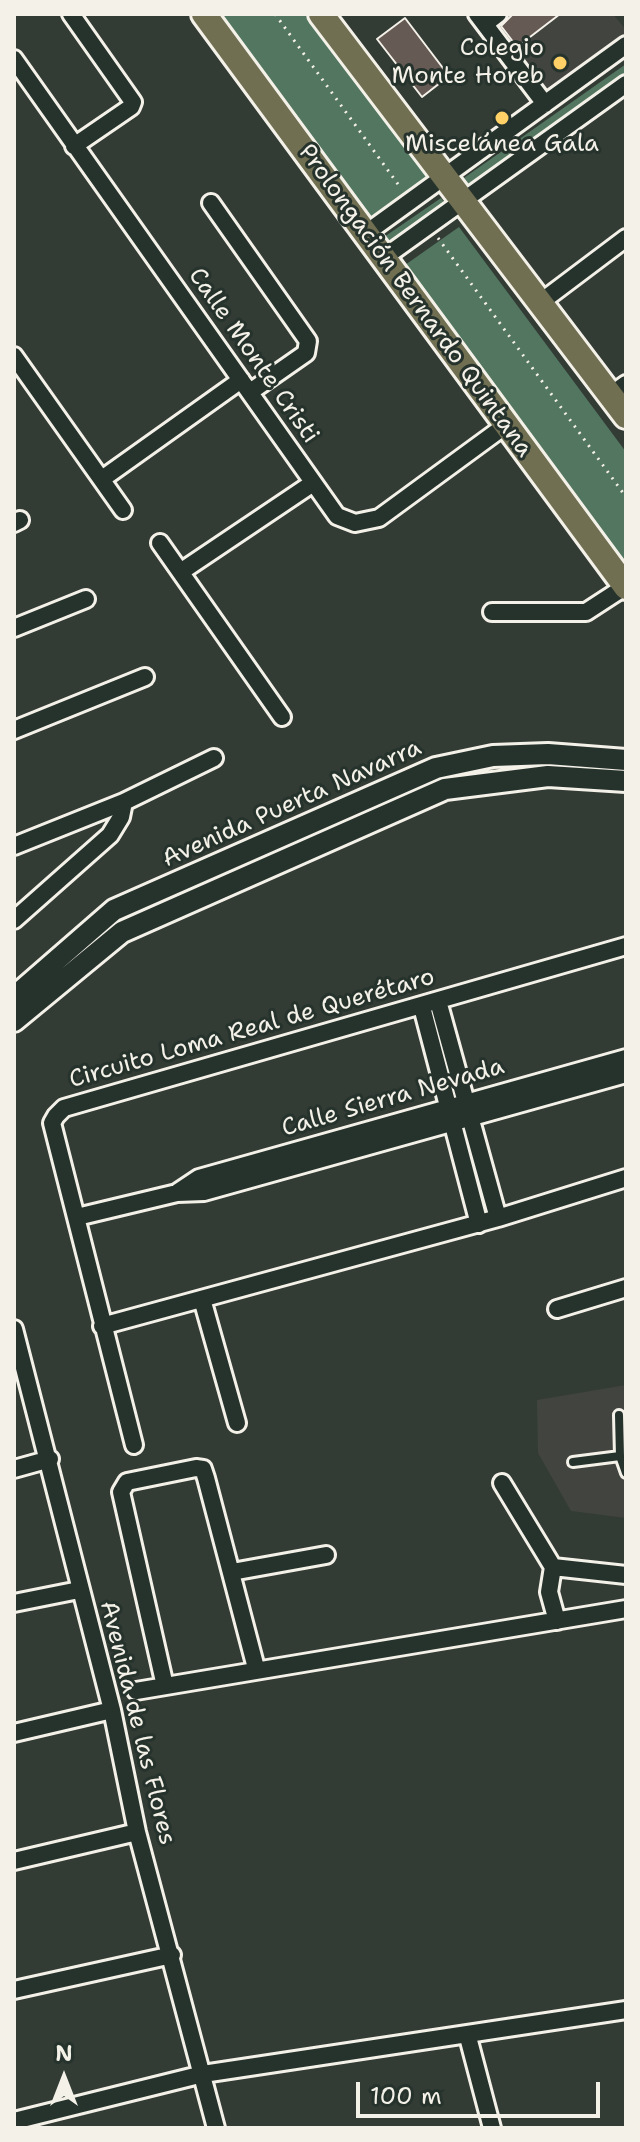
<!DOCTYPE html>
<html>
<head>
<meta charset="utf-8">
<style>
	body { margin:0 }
	#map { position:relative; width:640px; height:2142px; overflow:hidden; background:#333b35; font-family:"Shantell Sans",sans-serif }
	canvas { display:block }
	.frame { position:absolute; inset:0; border:16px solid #f4f1e8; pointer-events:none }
	.north { position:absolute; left:24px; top:2038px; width:80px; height:80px; -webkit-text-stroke:6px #26332d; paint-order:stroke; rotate:0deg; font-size:22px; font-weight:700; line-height:32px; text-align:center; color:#f4f1e8 }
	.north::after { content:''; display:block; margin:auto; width:28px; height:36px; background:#f4f1e8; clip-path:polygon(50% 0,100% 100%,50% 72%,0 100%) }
	.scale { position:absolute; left:356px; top:2082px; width:244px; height:36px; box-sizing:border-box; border:4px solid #f4f1e8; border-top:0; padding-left:10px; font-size:24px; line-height:28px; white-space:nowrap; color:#f4f1e8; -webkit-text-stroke:6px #26332d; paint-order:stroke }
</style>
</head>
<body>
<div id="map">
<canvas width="640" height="2142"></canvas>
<div class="frame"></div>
<div class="north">N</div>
<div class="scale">100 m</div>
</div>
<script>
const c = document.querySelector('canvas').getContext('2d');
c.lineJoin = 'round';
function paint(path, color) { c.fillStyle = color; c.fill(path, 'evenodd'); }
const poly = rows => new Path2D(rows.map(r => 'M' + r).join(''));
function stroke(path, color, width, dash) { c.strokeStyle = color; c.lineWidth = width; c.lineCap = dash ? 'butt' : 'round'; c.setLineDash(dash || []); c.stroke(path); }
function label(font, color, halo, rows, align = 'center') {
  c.font = font + ' "Shantell Sans",sans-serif'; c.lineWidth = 6; c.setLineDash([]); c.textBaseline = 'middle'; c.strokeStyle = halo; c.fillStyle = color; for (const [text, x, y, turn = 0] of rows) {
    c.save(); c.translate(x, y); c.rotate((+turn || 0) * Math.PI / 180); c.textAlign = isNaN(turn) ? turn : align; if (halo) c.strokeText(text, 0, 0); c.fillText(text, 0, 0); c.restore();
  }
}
const built = poly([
	[513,14,613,14,626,30,626,36,550,93,500,24],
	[626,1385,626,1518,571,1511,538,1453,537,1400]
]);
const green = poly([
	[215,14,309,14,432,181,369,222],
	[626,64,626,80,470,191,461,180],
	[441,198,450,210,393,249,384,237],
	[459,227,626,452,626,569,405,265]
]);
const building = poly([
	[513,14,560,14,517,47,501,26,513,14],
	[405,18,449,76,422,97,377,39,405,18]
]);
const path = poly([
	[275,14,400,187],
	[438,238,626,497]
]);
const service = poly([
	[619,1415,620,1456,626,1473],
	[573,1462,620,1456]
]);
const minor = poly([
	[71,14,133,102,131,107,74,146],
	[477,14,545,104],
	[485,24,498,14],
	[14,59,337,516,355,523,379,518,506,425],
	[211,203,308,341,306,353,250,392],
	[365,234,626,45],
	[382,259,626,84],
	[541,302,626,238],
	[14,356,123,510],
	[611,395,626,384],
	[102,479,241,380],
	[14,523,20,520],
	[160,543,282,717],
	[182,571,313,483],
	[492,612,586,612,626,586],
	[14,628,86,599],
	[14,730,145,677],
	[14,846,124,802,214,758],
	[14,920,110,835,121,817,124,802],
	[438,1001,498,1218],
	[422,1007,479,1224],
	[178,1192,199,1178,626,1058],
	[77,1217,177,1193,204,1192,626,1074],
	[202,1299,237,1423],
	[557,1309,626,1288],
	[102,1326,498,1218,626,1178],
	[14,1329,112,1710,137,1832,216,2128],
	[134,1445,52,1123,56,1116,64,1108,626,946],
	[14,1469,50,1459],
	[502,1483,553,1567,549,1592,557,1621],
	[553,1567,626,1575],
	[232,1572,326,1555],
	[14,1603,79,1590],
	[165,1686,121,1492,127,1482,196,1468,203,1469,206,1478,256,1668],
	[136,1691,626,1609],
	[14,1733,112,1710],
	[14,1861,137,1832],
	[14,1990,172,1955],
	[468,2037,492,2128],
	[14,2121,203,2074,626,2010]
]);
const tertiary = poly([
	[14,997,114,910,436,768,493,756,548,754,626,760],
	[14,1021,122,932,445,789,548,776,626,781]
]);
const primary = poly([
	[204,14,626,587],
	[321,14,626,416]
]);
const markers = [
	[560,63,8,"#ffd166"],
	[502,118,8,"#ffd166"]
];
const poiNames = [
	["Colegio",544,49],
	["Monte Horeb",544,77],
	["Miscelánea Gala",502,145,"center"]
];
const streetNames = [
	["Prolongación Bernardo Quintana",415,301,54],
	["Calle Monte Cristi",253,356,55],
	["Avenida Puerta Navarra",292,804,-24],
	["Circuito Loma Real de Querétaro",252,1029,-16],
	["Calle Sierra Nevada",393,1098,-16],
	["Avenida de las Flores",137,1723,76]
];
paint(built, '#42443f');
paint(green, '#537660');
paint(building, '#665a55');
stroke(building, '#f4f1e8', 2);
stroke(service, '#f4f1e8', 14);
stroke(minor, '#f4f1e8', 22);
stroke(tertiary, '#f4f1e8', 26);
stroke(primary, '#f4f1e8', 30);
stroke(path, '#f4f1e8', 3, [2, 6]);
stroke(service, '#26332d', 8);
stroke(minor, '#26332d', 16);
stroke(tertiary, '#26332d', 20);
stroke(primary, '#706f52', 24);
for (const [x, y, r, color] of markers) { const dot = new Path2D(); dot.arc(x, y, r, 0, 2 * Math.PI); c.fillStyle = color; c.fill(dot); stroke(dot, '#26332d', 3); }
label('24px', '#f4f1e8', '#26332d', poiNames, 'right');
label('24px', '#f4f1e8', '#26332d', streetNames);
</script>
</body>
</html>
